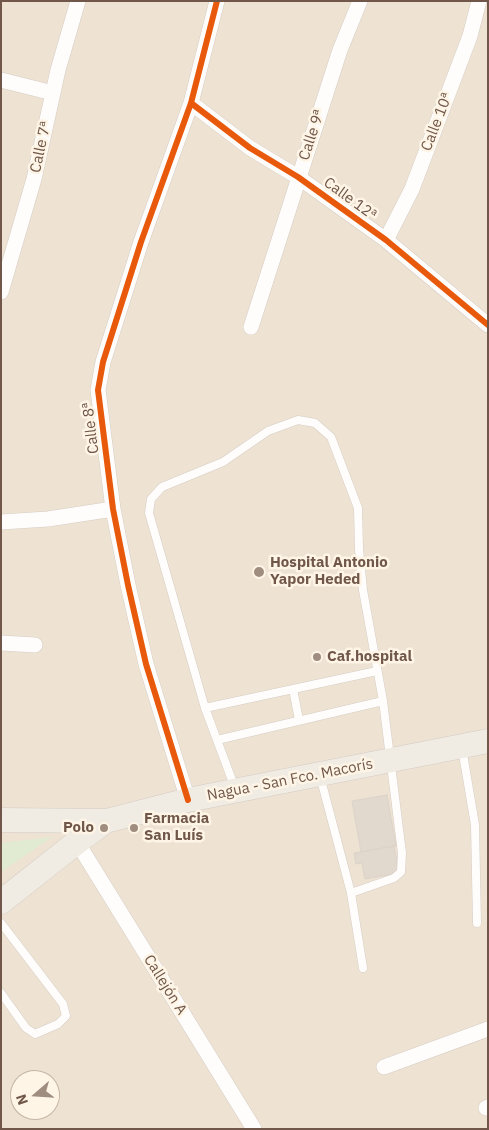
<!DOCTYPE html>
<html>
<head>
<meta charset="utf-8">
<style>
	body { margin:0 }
	#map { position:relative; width:489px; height:1130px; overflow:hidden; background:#f5f0e6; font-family:"IBM Plex Sans",sans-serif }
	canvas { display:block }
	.frame { position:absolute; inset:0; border:2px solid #705749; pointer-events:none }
	.north { position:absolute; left:10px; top:1070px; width:50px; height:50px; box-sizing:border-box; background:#fef5e6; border:1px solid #c5b6a7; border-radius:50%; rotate:251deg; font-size:14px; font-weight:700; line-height:20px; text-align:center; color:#705749 }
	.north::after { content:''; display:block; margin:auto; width:18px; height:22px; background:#9f8d80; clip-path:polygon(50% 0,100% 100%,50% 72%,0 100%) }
</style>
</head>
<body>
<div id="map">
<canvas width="489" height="1130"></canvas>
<div class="frame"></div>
<div class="north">N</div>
</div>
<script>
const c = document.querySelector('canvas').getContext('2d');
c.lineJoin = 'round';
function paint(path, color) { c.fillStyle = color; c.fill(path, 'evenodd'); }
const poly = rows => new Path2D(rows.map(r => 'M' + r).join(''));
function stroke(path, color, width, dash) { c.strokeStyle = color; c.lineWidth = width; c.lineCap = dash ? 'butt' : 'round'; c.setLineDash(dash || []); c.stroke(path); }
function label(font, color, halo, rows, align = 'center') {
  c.font = font + ' "IBM Plex Sans",sans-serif'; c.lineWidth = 5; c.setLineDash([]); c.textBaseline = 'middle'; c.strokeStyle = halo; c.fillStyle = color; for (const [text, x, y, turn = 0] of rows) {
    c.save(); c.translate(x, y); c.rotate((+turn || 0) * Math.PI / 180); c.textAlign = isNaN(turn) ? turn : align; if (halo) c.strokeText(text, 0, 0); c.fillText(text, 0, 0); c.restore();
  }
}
const residential = poly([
	[1,1,488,1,488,1129,1,1129],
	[20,1080,50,1080,50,1110,20,1110]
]);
const green = poly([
	[52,837,1,872,1,843]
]);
const building = poly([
	[387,795,396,846,361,852,352,801,387,795],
	[394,846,399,873,365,879,362,863,356,864,354,853,394,846]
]);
const lane = poly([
	[293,689,299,720],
	[205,708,377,671],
	[217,740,383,701],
	[462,748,475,825,477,923],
	[320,776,351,893,363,968],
	[235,788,205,708,149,513,151,499,162,487,223,462,268,431,298,420,315,423,331,437,358,508,359,549,363,590,383,701,402,853,401,872,394,878,351,893],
	[1,923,63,1004,66,1016,58,1024,35,1034,26,1028,1,993]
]);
const street = poly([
	[1,80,53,93],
	[191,103,250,148,298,177,386,240,488,325],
	[386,240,412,189,470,36,479,1],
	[1,292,34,179,58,70,78,1],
	[251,327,340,50,360,1],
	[1,522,48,519,113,509],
	[1,643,35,645],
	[188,800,146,664,128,585,113,509,98,390,103,362,141,242,191,103,217,1],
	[77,842,254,1129],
	[384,1067,488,1029],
	[486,1108,488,1107]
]);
const primary = poly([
	[1,820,106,821],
	[1,902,77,842,106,821,188,800,488,741]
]);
const cycleway = poly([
	[191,103,250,148,298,177,386,240,488,325],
	[188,800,146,664,128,585,113,509,98,390,103,362,141,242,191,103,217,1]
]);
const markers = [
	[259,572,6,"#9f8d80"],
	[317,657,5,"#9f8d80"],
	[104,828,5,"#9f8d80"],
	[134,828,5,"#9f8d80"]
];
const streetNames = [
	["Calle 10ª",437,122,-69],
	["Calle 9ª",312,135,-72],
	["Calle 7ª",41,147,-78],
	["Calle 12ª",350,199,36],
	["Calle 8ª",91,428,-97],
	["Nagua - San Fco. Macorís",290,780,-11],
	["Callejón A",165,985,58]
];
const poiNames = [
	["Hospital Antonio",270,563],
	["Yapor Heded",270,580],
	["Caf.hospital",327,657],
	["Farmacia",144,819],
	["San Luís",144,836],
	["Polo",94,828,"right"]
];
paint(residential, '#eee2d3');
paint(green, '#e0ebd1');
paint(building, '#e1d8ce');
stroke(building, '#ddd3c9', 1);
stroke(lane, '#d6cdc4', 9);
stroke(street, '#d6cdc4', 16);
stroke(primary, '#d3cbc4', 25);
stroke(lane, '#fefdfb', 8);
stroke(street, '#fefdfb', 15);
stroke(primary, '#f1ece3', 24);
stroke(cycleway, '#e8590c', 6);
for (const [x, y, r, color] of markers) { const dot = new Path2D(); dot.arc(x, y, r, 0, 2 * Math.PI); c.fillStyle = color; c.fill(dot); stroke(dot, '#fef5e6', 2); }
label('15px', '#705749', '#fef5e6', streetNames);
label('bold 15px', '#705749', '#fef5e6', poiNames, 'left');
</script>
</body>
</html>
